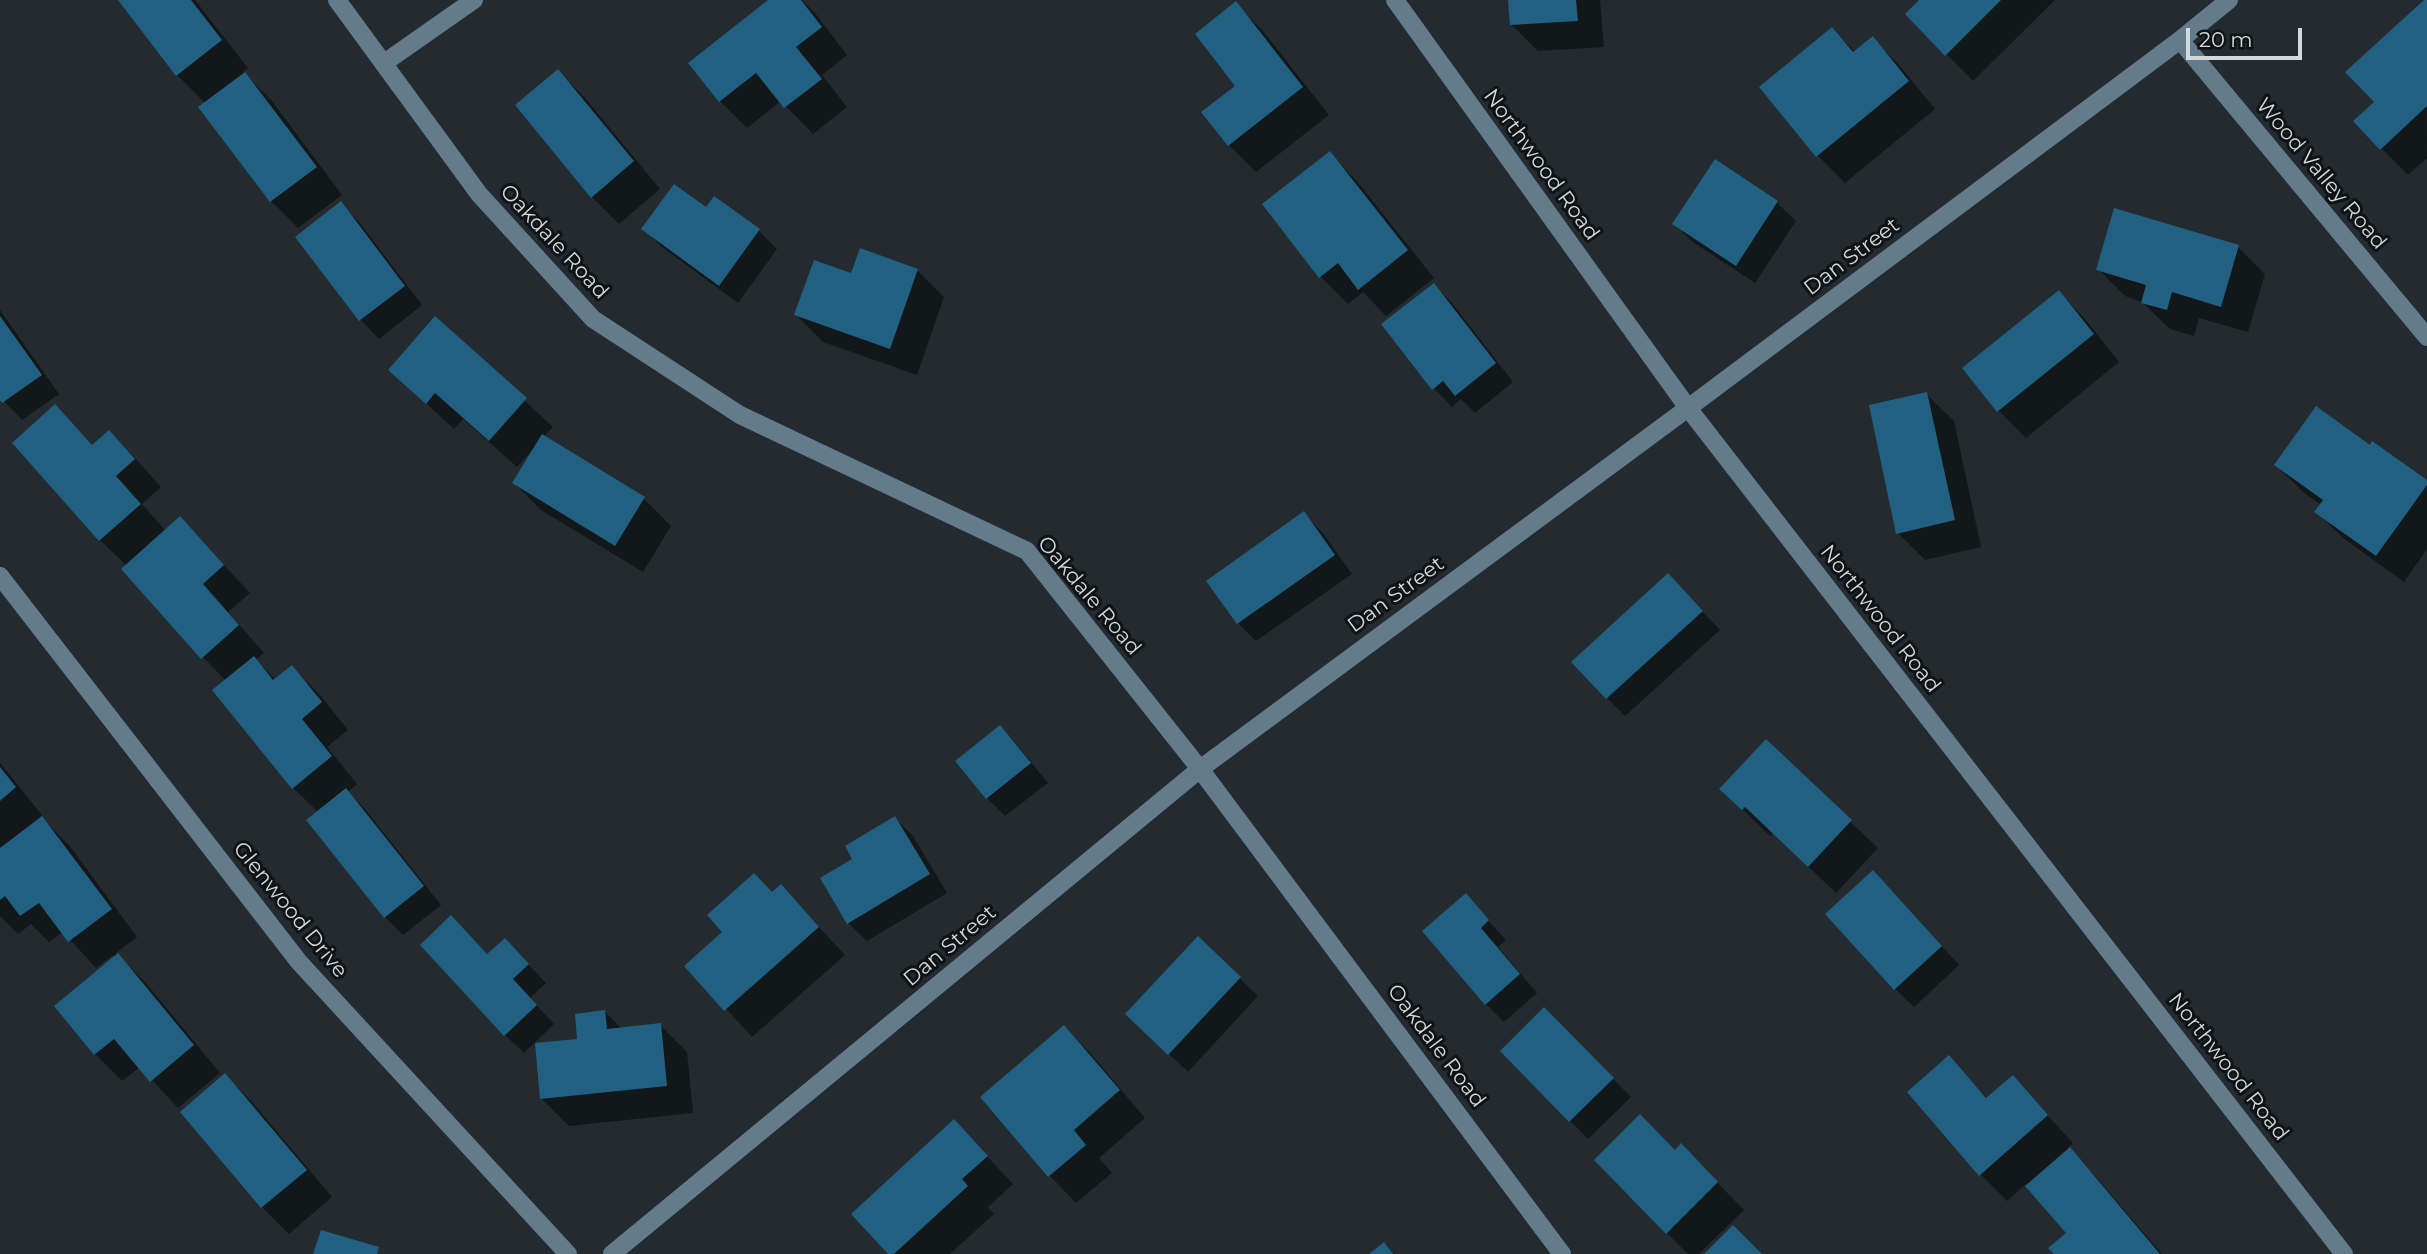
<!DOCTYPE html>
<html>
<head>
<meta charset="utf-8">
<style>
	body { margin:0 }
	#map { position:relative; width:2427px; height:1254px; overflow:hidden; background:#232b30; font-family:Montserrat,sans-serif }
	canvas { display:block }
	.scale { position:absolute; left:2186px; top:28px; width:116px; height:32px; box-sizing:border-box; border:4px solid #d4d9dc; border-top:0; padding-left:9px; font-size:21px; line-height:24px; white-space:nowrap; color:#d4d9dc; -webkit-text-stroke:5px #0f1315; paint-order:stroke }
</style>
</head>
<body>
<div id="map">
<canvas width="2427" height="1254"></canvas>
<div class="scale">20 m</div>
</div>
<script>
const c = document.querySelector('canvas').getContext('2d');
c.lineJoin = 'round';
function paint(path, color) { c.fillStyle = color; c.fill(path, 'evenodd'); }
const poly = rows => new Path2D(rows.map(r => 'M' + r).join(''));
function stroke(path, color, width, dash) { c.strokeStyle = color; c.lineWidth = width; c.lineCap = dash ? 'butt' : 'round'; c.setLineDash(dash || []); c.stroke(path); }
function label(font, color, halo, rows, align = 'center') {
  c.font = font + ' Montserrat,sans-serif'; c.lineWidth = 6; c.setLineDash([]); c.textBaseline = 'middle'; c.strokeStyle = halo; c.fillStyle = color; for (const [text, x, y, turn = 0] of rows) {
    c.save(); c.translate(x, y); c.rotate((+turn || 0) * Math.PI / 180); c.textAlign = isNaN(turn) ? turn : align; if (halo) c.strokeText(text, 0, 0); c.fillText(text, 0, 0); c.restore();
  }
}
const shadow = poly([
	[120,0,195,0,248,68,243,72,272,101,342,195,298,228,271,201,206,104,177,75],
	[771,0,802,0,815,13,847,55,822,75,847,107,813,134,781,101,747,128,720,101,690,63],
	[1510,0,1600,0,1604,47,1538,51,1511,24],
	[1922,0,2055,0,1973,81,1907,14],
	[2426,0,2427,158,2408,175,2381,148,2376,102],
	[1236,4,1263,31,1329,115,1256,172,1229,145,1237,86],
	[1832,29,1855,52,1873,38,1899,65,1935,109,1845,183,1818,156,1761,87],
	[558,71,585,98,660,189,619,224,592,197],
	[1329,153,1356,180,1434,278,1386,316,1363,292,1348,304,1321,277],
	[1716,162,1777,203,1796,221,1755,283,1693,242,1674,224],
	[715,198,759,231,777,249,738,303,662,247,644,229,706,210],
	[340,203,359,222,422,305,379,339,361,320,297,237],
	[2238,247,2265,274,2248,332,2199,318,2194,336,2170,329,2142,302,2125,296,2098,269],
	[917,270,944,297,917,375,823,342,796,315,852,275],
	[1434,285,1452,303,1513,382,1475,413,1461,399,1452,407,1434,388],
	[2059,292,2085,319,2119,362,2026,438,1999,411,1965,369],
	[0,310,59,394,22,420,0,397],
	[435,318,553,427,543,437,644,499,671,526,643,572,541,510,514,483,534,450,533,449,517,467,463,419,454,429,390,370],
	[1926,394,1954,421,1981,547,1925,560,1898,533],
	[55,407,93,446,109,432,136,459,161,487,142,504,166,531,180,518,250,593,228,612,264,653,256,660,276,680,292,667,319,694,348,730,327,747,357,784,348,792,364,808,441,905,403,935,385,917,318,812,293,788,226,681,203,657,127,566,100,540,15,443],
	[2370,447,2427,482,2427,549,2404,582,2343,538,2316,511,2321,505,2303,492,2276,465],
	[1304,514,1322,532,1352,574,1256,641,1238,623],
	[1686,594,1720,630,1625,716,1607,698],
	[1000,728,1018,746,1048,783,1005,816,987,798,958,761],
	[1766,742,1878,848,1836,893,1773,833,1770,836,1722,789],
	[0,763,42,815,40,817,69,845,137,937,116,953,145,982,220,1073,178,1108,140,1067,122,1081,95,1054,56,1007,115,957,113,955,96,968,63,932,49,942,31,924,18,934,0,916],
	[895,818,913,836,947,893,867,941,848,923,855,860],
	[781,886,845,955,752,1037,687,966],
	[1891,890,1959,965,1914,1007,1895,989],
	[1466,896,1506,940,1498,947,1537,993,1504,1022,1486,1004],
	[1198,938,1258,996,1188,1072,1146,1032],
	[488,956,523,959,546,983,530,998,554,1024,524,1053,505,1035],
	[1544,1009,1631,1097,1588,1139,1502,1051],
	[605,1012,622,1029,660,1025,687,1052,693,1113,569,1126,542,1099,579,1040],
	[1064,1027,1091,1054,1145,1118,1099,1158,1112,1173,1076,1203,1050,1176],
	[1949,1058,1988,1099,2013,1078,2073,1143,2068,1148,2096,1177,2162,1254,2056,1254,2068,1233,2026,1184,2007,1201,1980,1174],
	[225,1075,252,1102,332,1197,289,1234,262,1207,182,1112],
	[954,1121,1013,1184,988,1207,994,1214,950,1254,890,1254],
	[1708,1173,1744,1210,1699,1254,1688,1254,1667,1233]
]);
const building = poly([
	[118,0,191,0,222,40,176,76],
	[768,0,801,0,822,27,796,47,822,79,784,108,756,73,719,102,688,63],
	[1508,0,1576,0,1578,21,1510,25],
	[1919,0,2001,0,1945,56,1905,14],
	[2424,0,2427,0,2427,106,2380,150,2353,121,2374,102,2345,72],
	[1236,1,1303,87,1228,146,1201,112,1235,86,1195,34],
	[1832,27,1853,52,1873,36,1909,81,1816,157,1759,87],
	[558,69,634,161,591,198,515,105],
	[245,72,317,167,270,202,198,107],
	[1330,151,1408,250,1358,290,1338,263,1319,278,1262,204],
	[1715,159,1778,201,1736,266,1672,224],
	[674,184,706,207,714,196,760,229,719,286,641,229],
	[341,201,405,286,359,321,295,237],
	[2114,208,2239,245,2221,307,2172,292,2167,310,2141,303,2146,285,2096,270],
	[860,248,918,269,890,349,794,315,814,260,851,273],
	[1434,283,1496,363,1455,396,1443,381,1432,390,1381,324],
	[2059,290,2094,334,1997,412,1962,368],
	[0,316,42,375,2,403,0,400],
	[435,316,527,398,489,441,435,393,426,404,388,370],
	[1927,392,1955,520,1896,534,1869,405],
	[55,404,92,445,109,430,135,459,116,476,141,504,99,541,12,443],
	[2316,406,2370,445,2372,441,2427,480,2427,485,2376,556,2314,512,2323,500,2274,465],
	[542,434,645,497,615,546,512,483],
	[1304,511,1335,555,1237,624,1206,581],
	[180,516,224,565,203,584,239,625,201,659,121,569],
	[1668,573,1703,611,1606,699,1571,662],
	[254,656,273,680,292,665,322,702,302,719,332,756,292,789,212,690],
	[1000,725,1031,763,986,799,955,761],
	[1766,739,1852,820,1808,867,1745,807,1742,810,1719,789],
	[0,767,16,787,0,801],
	[346,788,424,886,384,918,306,820],
	[42,816,112,909,68,942,39,903,20,916,5,896,0,900,0,848],
	[895,816,930,874,847,924,820,878,852,859,845,846],
	[1873,870,1942,946,1894,990,1825,914],
	[754,873,772,892,781,884,819,927,724,1011,684,966,722,932,707,915],
	[1466,893,1489,920,1481,928,1520,974,1485,1005,1422,931],
	[451,915,487,954,505,938,529,964,513,979,537,1005,504,1036,420,945],
	[1198,936,1241,977,1168,1055,1125,1014],
	[118,953,194,1045,150,1082,114,1039,94,1055,54,1006],
	[1544,1007,1614,1078,1569,1122,1500,1051],
	[605,1010,607,1029,661,1023,667,1086,540,1099,535,1043,577,1039,575,1014],
	[1064,1025,1120,1090,1074,1130,1086,1145,1048,1177,980,1097],
	[1949,1055,1986,1098,2013,1075,2048,1115,1979,1176,1907,1092],
	[225,1073,307,1170,261,1208,180,1112],
	[1640,1114,1675,1150,1681,1143,1718,1182,1666,1234,1594,1160],
	[954,1119,988,1156,962,1179,968,1186,894,1254,888,1254,851,1214],
	[2070,1147,2160,1254,2054,1254,2048,1248,2066,1233,2025,1186],
	[1733,1225,1762,1254,1704,1254],
	[321,1230,379,1247,377,1254,313,1254],
	[1384,1242,1393,1254,1369,1254]
]);
const minor = poly([
	[337,0,479,194,593,319,740,415,1027,551,1200,769,1562,1254],
	[1395,0,1688,408,2344,1254],
	[2180,40,2427,337],
	[384,63,474,0],
	[0,576,299,962,568,1254],
	[612,1254,1200,769,1688,408,2180,40,2229,0]
]);
const streetNames = [
	["Northwood Road",1541,165,54],
	["Wood Valley Road",2321,174,50],
	["Oakdale Road",554,242,47],
	["Dan Street",1852,257,-37],
	["Dan Street",1396,595,-36],
	["Oakdale Road",1089,596,50],
	["Northwood Road",1880,619,52],
	["Glenwood Drive",290,910,51],
	["Dan Street",950,946,-40],
	["Oakdale Road",1436,1046,53],
	["Northwood Road",2228,1067,52]
];
paint(shadow, '#0007');
paint(building, '#226081');
stroke(minor, '#637b8b', 18);
label('21px', '#d4d9dc', '#0f1315', streetNames);
</script>
</body>
</html>
